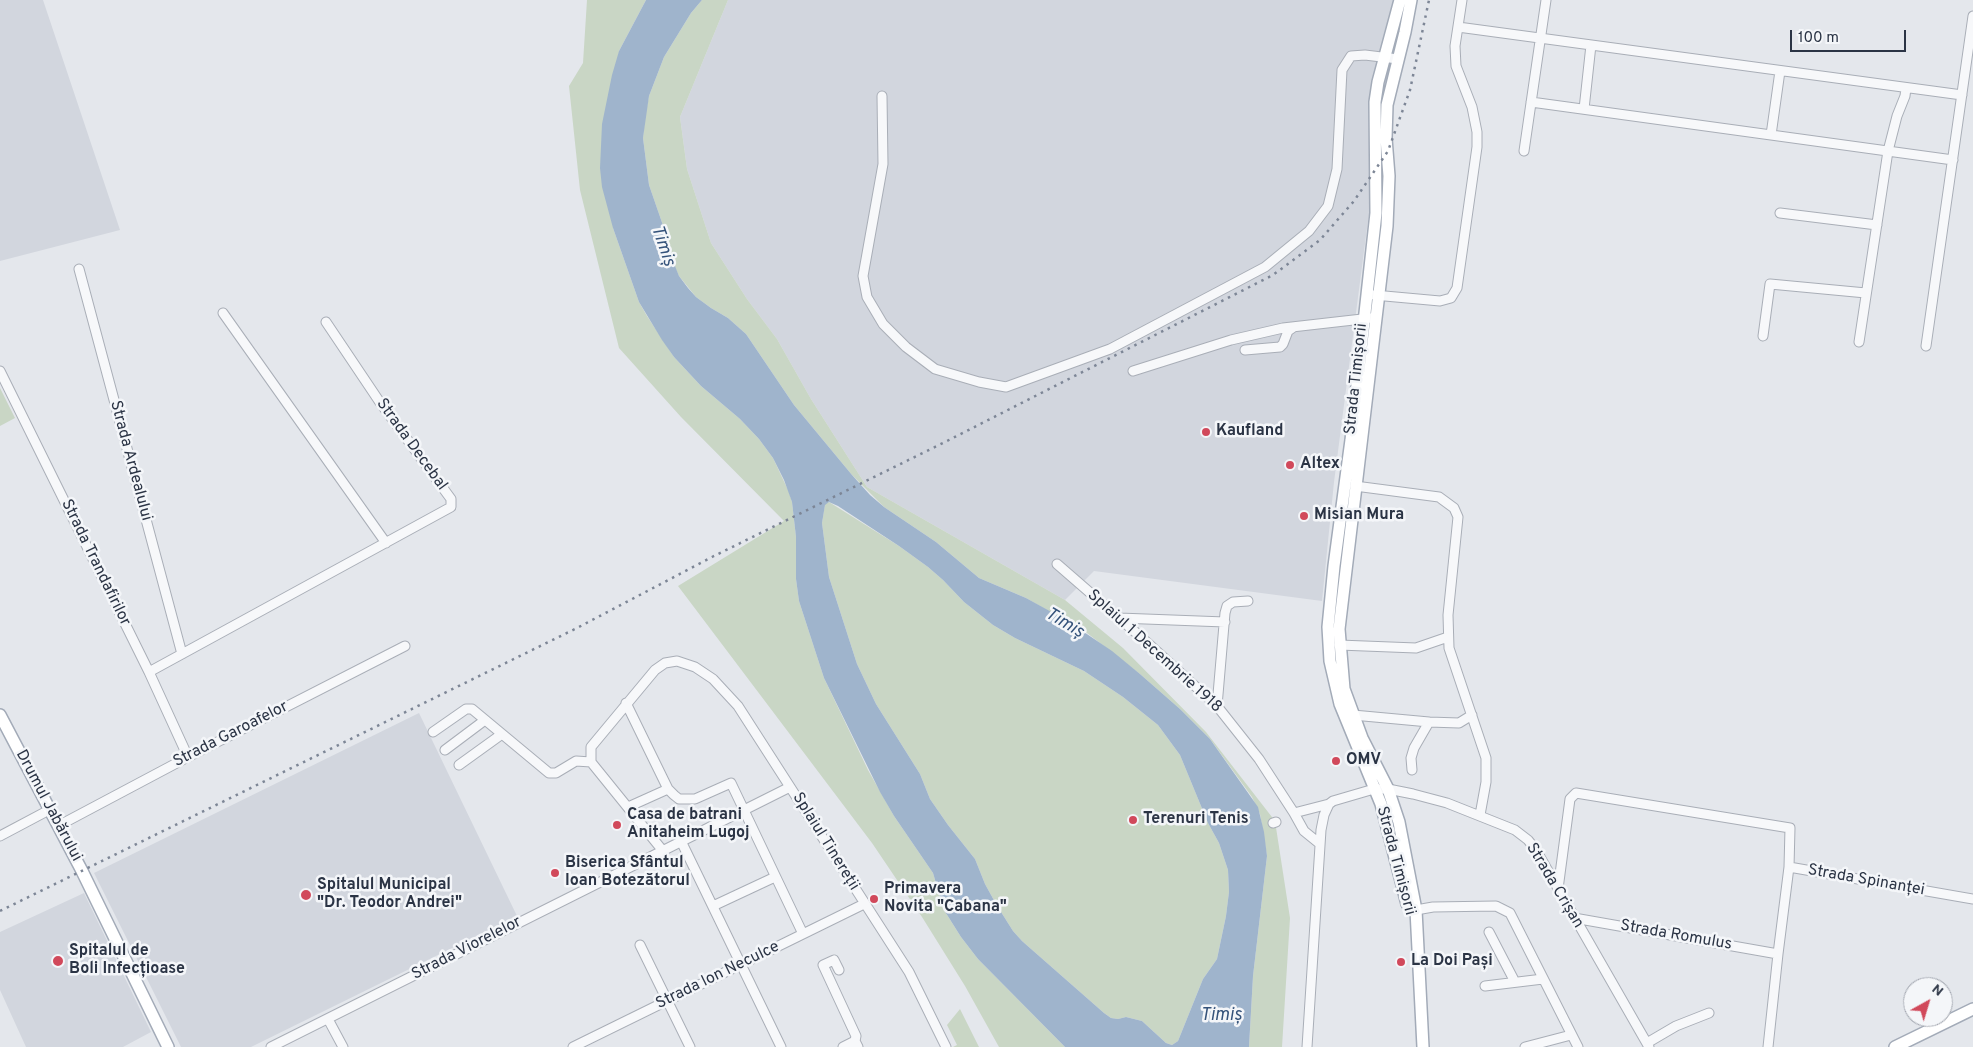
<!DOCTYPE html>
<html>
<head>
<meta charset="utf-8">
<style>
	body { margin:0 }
	#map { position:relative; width:1973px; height:1047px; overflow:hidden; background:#e4e7ec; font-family:Overpass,sans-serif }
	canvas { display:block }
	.north { position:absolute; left:1903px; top:977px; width:50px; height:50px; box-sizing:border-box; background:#f4f6f9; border:1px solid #a4a8b1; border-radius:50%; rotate:39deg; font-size:14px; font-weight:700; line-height:20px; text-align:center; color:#2b3445 }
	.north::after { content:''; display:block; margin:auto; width:18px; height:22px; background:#d1495b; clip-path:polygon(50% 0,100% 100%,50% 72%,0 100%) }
	.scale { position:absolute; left:1790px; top:30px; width:116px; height:22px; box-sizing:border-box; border:2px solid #2b3445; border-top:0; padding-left:6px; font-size:15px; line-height:18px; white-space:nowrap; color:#2b3445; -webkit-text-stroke:4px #f4f6f9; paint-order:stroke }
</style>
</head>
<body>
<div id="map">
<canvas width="1973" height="1047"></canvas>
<div class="north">N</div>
<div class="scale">100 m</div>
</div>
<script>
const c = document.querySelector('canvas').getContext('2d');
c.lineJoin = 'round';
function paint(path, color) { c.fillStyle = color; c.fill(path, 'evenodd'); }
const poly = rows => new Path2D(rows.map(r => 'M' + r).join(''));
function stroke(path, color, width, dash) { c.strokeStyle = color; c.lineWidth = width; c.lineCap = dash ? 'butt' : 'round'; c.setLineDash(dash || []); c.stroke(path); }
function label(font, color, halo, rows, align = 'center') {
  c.font = font + ' Overpass,sans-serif'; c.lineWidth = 5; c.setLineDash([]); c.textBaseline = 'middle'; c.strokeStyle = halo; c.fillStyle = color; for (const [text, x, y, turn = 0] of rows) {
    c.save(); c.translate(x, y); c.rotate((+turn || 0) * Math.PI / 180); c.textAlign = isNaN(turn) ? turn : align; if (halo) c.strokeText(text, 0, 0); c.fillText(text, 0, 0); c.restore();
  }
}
const built = poly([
	[0,0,43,0,120,230,0,261],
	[728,0,1402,0,1367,228,1334,482,1322,601,1094,571,1065,600,867,487,811,399,777,339,747,299,711,243,687,169,680,117],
	[419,713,517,916,251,1047,181,1047,94,873],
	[84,893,151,1032,123,1047,26,1047,0,990,0,932]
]);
const green = poly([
	[587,0,646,0,619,51,613,228,639,302,647,316,674,357,701,386,740,419,759,439,773,458,789,492,792,502,796,537,796,579,799,601,824,678,868,770,894,816,933,873,944,910,961,937,978,959,1065,1047,999,1047,965,986,922,917,872,843,678,586,784,521,681,417,619,348,580,190,569,86,583,63],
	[702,0,728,0,680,117,687,169,711,243,747,299,777,339,811,399,867,487,1065,600,1123,648,1206,732,1275,821,1290,918,1282,1047,1249,1047,1253,976,1267,856,1260,814,1252,797,1210,739,1180,709,1140,674,1087,633,1026,598,979,578,936,542,884,507,852,475,794,405,746,334,728,318,711,308,696,297,679,276,673,263,667,237,649,185,643,138,645,116,649,96,664,57,691,13],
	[0,388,15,418,0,426],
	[829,502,899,546,928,567,943,580,964,602,993,625,1015,638,1084,671,1123,697,1158,725,1180,755,1208,823,1219,843,1228,870,1229,892,1226,916,1217,959,1203,979,1178,1041,1172,1045,1166,1043,1142,1021,1126,1017,1118,1019,1111,1018,1104,1013,1022,941,1013,931,996,904,985,884,975,859,948,825,930,799,920,774,876,704,857,664,829,577,822,523,825,504],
	[960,1009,979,1047,953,1047,957,1045,947,1025]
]);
const water = poly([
	[646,0,702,0,691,13,664,57,649,96,643,138,649,185,667,237,669,251,679,276,688,288,696,297,711,308,728,318,746,334,794,405,852,475,870,495,884,507,936,542,979,578,1026,598,1066,620,1112,651,1140,674,1180,709,1210,739,1258,807,1264,832,1267,856,1253,976,1249,1047,1065,1047,978,959,961,937,944,910,933,873,894,816,880,792,824,678,799,601,796,579,796,537,792,502,784,480,773,458,759,439,740,419,701,386,674,357,662,340,639,302,613,228,602,187,600,168,602,124,612,75,619,51],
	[829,502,838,506,899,546,928,567,943,580,964,602,993,625,1015,638,1084,671,1123,697,1158,725,1180,755,1208,823,1219,843,1228,870,1229,892,1226,916,1217,959,1203,979,1178,1041,1172,1045,1166,1043,1142,1021,1126,1017,1118,1019,1111,1018,1104,1013,1022,941,1013,931,996,904,985,884,975,859,948,825,930,799,920,774,876,704,857,664,829,577,822,523,825,505]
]);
const minor = poly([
	[1458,27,1962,95],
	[882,96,883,164,863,276,867,297,883,324,906,347,935,369,979,382,1006,387,1110,349,1265,267,1309,231,1328,206,1337,169,1342,70,1351,56,1365,55,1398,59],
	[1531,102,1953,160],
	[1584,109,1591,45],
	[1771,135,1780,71],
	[1524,151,1546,0],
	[1780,213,1877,225],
	[79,269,182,654],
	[1374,295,1440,301,1451,298,1457,288,1477,147,1477,132,1472,107,1456,66,1455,46,1462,0],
	[223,313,386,543],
	[1763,336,1770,284,1866,293],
	[1859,342,1888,151,1897,116,1905,96,1906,88],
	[1926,346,1973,16],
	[1245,350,1280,347,1283,344,1288,331,1294,327],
	[0,371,149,672,188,757],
	[1133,371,1231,340,1283,328,1371,318],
	[1355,486,1439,497,1454,508,1458,517,1448,615,1449,648,1486,758,1486,782,1480,815],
	[1057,564,1141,637,1217,706,1259,759,1294,813,1329,804],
	[1119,618,1225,622],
	[1339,645,1416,648,1448,637],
	[149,672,451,507,451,499,379,401,326,322],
	[626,703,668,789,674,795,679,799,695,799,731,783,803,934],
	[1217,706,1225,613,1227,606,1233,602,1248,601],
	[1353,715,1429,722],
	[433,732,466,709,472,709,549,773,556,773,576,761,591,762],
	[445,750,485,720],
	[459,765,502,734],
	[1412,770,1411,758,1414,748,1429,722,1459,723,1472,715],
	[628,807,668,789],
	[1294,813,1304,831,1320,844],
	[1273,823,1276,822],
	[58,826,188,757,405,646],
	[0,836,49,810],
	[681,841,781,1047],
	[663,851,591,762,591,747,655,670,665,663,677,661,695,667,713,679,738,706,909,972,946,1047],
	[1789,867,1973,899],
	[1558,889,1570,799,1576,793,1790,828,1789,867,1778,954,1768,1047],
	[713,906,775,877],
	[1416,910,1433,907,1496,906,1510,913,1578,1047],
	[1574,918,1778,954],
	[1489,932,1515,982],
	[640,945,690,1047],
	[839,970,834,960,823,965,856,1036,855,1041,858,1047],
	[1485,986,1543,979],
	[328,1019,343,1047],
	[1647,1043,1676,1026,1709,1013],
	[271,1047,790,787],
	[573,1047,864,904],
	[843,1047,855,1041],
	[1307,1047,1321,830,1324,815,1329,804,1333,801,1374,789,1388,789,1413,794,1447,803,1515,830,1528,840,1536,850,1649,1047],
	[1525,1047,1571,1035]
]);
const major = poly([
	[1400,0,1378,82,1375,102,1376,213,1351,440,1334,566,1328,627,1330,661,1340,704,1381,804,1407,904],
	[1411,0,1405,32,1387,105,1386,138,1389,176,1387,226,1339,629,1344,689,1362,738,1388,789,1399,822,1416,910,1423,1047],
	[0,715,82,871,168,1047],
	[1895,1047,1973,1009]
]);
const rail = poly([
	[0,911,577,628,712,557,945,442,1273,275,1320,240,1354,201,1388,151,1410,90,1429,0]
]);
const markers = [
	[1206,432,5,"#d1495b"],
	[1290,465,5,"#d1495b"],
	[1304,516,5,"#d1495b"],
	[1336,761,5,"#d1495b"],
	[1133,820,5,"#d1495b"],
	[617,825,5,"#d1495b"],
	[555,873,5,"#d1495b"],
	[306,895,6,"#d1495b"],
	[874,899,5,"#d1495b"],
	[58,961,6,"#d1495b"],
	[1401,962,5,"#d1495b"]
];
const streetNames = [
	["Strada Timișorii",1357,379,-84],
	["Strada Decebal",411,445,54],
	["Strada Ardealului",130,461,75],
	["Strada Trandafirilor",95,563,64],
	["Splaiul 1 Decembrie 1918",1154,652,42],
	["Strada Garoafelor",231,735,-27],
	["Drumul Jabărului",48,806,62],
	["Splaiul Tinereții",825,842,58],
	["Strada Timișorii",1395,861,75],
	["Strada Spinanței",1866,881,10],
	["Strada Crișan",1554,886,59],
	["Strada Romulus",1676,936,10],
	["Strada Viorelelor",467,949,-27],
	["Strada Ion Neculce",718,976,-26]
];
const poiNames = [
	["Kaufland",1216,432],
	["Altex",1300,465],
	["Misian Mura",1314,516],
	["OMV",1346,761],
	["Casa de batrani",627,816],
	["Anitaheim Lugoj",627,834],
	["Terenuri Tenis",1143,820],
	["Biserica Sfântul",565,864],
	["Ioan Botezătorul",565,882],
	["Spitalul Municipal",317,886],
	["\"Dr. Teodor Andrei\"",317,904],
	["Primavera",884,890],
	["Novita \"Cabana\"",884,908],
	["Spitalul de",69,952],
	["Boli Infecțioase",69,970],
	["La Doi Pași",1411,962]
];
const waterNames = [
	["Timiș",662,246,71],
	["Timiș",1064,624,31],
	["Timiș",1221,1016]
];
paint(built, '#d2d6de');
paint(green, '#c9d6c5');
paint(water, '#9fb4cc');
stroke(minor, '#a9aeb7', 11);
stroke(major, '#a3abb8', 14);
stroke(minor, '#f7f8fa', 9);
stroke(major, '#fff', 11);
stroke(rail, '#7d8696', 2.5, [2.5, 5]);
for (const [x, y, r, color] of markers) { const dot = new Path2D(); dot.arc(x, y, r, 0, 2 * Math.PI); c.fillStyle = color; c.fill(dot); stroke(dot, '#f4f6f9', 2); }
label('16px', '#2b3445', '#f4f6f9', streetNames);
label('bold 16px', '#2b3445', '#f4f6f9', poiNames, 'left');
label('italic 18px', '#34527a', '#f4f6f9', waterNames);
</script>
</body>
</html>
